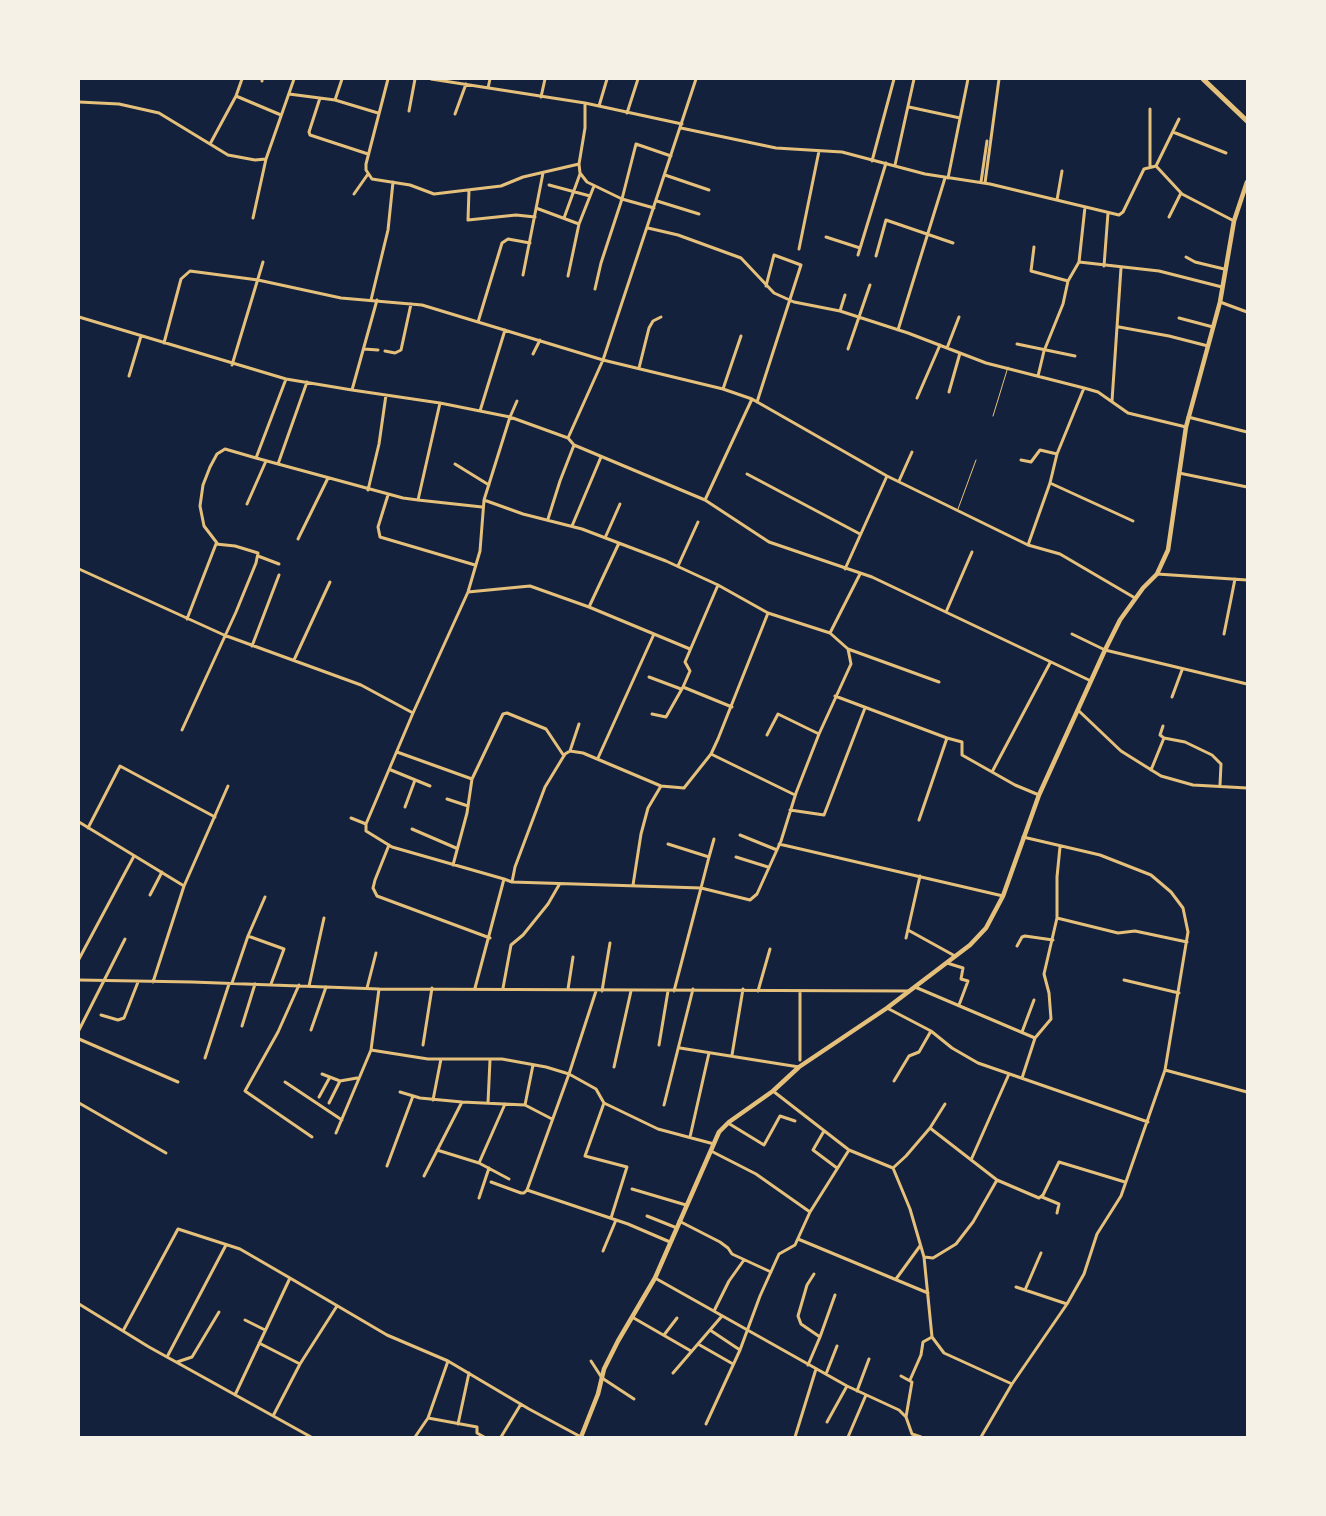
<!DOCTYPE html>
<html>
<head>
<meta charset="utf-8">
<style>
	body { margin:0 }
	#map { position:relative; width:1326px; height:1516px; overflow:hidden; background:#14213d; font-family:Montserrat,sans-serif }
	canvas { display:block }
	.frame { position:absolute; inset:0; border:80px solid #f6f1e7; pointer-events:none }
</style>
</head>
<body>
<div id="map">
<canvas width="1326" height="1516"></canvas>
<div class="frame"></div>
</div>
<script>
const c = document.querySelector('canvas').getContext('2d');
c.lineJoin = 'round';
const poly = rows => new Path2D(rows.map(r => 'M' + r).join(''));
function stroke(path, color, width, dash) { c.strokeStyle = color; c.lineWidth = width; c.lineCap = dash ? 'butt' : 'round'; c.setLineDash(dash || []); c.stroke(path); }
const service = poly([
	[993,416,1008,367],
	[958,509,976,460]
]);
const minor = poly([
	[388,79,366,164,366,170,372,179,410,185,434,194,501,186,523,177,579,164,580,173,587,182,622,199,654,208],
	[431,79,585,103,682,124],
	[262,81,262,79],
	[488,88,490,79],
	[289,94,335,100,378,113],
	[236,96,242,79],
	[541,97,545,79],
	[320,98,309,132,310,135,368,154],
	[335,100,342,79],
	[79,102,119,104,159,113,228,155,255,160,266,159],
	[599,106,607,79],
	[909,107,960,118],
	[1150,109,1150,166],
	[409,111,415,79],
	[627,113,638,79],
	[455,114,466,84],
	[681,128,776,148,842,152,925,174,990,184,1119,215,1123,212,1144,169,1156,166,1182,194,1234,221],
	[1173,132,1226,153],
	[210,144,236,96,281,115],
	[872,161,894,79],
	[579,164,585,128,585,103],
	[895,165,914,79],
	[1156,166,1179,119],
	[665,175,709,190],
	[948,178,968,79],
	[981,182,987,141],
	[985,183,999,79],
	[549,185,590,196],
	[469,190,468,220,516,215,535,217],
	[354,194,368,174],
	[1057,200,1062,171],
	[657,201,699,214],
	[1085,207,1079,262,1159,271,1222,287],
	[536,208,579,224],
	[1169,217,1181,193],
	[253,218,266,159,294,79],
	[564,218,580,174],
	[648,228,678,235,741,258,774,293,794,302,840,311,908,333,986,363,1084,388,1057,454,1050,483,1028,545],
	[826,237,860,248],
	[1034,247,1031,271,1068,281],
	[799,249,819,151],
	[858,255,886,163],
	[876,256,886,220,953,243],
	[1186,257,1195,262,1224,269],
	[1104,266,1108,213],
	[523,275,543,173],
	[568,276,579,224,594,186],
	[595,289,601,263,622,199,636,144,671,156],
	[371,300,388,230,393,182],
	[377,300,352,390,440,403],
	[1220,302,1247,312],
	[840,311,845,295],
	[79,317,286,379,256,458,403,498,418,500,440,403,510,417,517,401],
	[1179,318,1213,327],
	[478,322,502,243,508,239,530,243],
	[1119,327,1169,336,1208,346],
	[898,330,945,178],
	[164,343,181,279,190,271,258,280,341,298,422,305,603,360,723,389,752,399,887,476,1028,545,1060,554,1135,598],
	[1017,344,1075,356],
	[947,348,959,317],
	[364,349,378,350],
	[848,349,870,285],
	[385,351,395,353,401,350,411,304],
	[533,354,540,340],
	[232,365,263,262],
	[639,368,649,328,653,321,661,317],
	[129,376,141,336],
	[1038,376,1044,351,1063,304,1068,281,1079,262],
	[286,379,352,390],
	[1084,388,1098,392,1128,413,1186,427],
	[723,389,741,336],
	[949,392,960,353],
	[917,398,940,345],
	[1112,401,1121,268],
	[757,402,801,265,774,255,766,286],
	[480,411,505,330],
	[1188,417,1247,432],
	[568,438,574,445,705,500,769,542,872,577,1091,681],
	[1021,460,1031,462,1040,450,1057,454],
	[278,464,307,382],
	[455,464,489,485],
	[1179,473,1247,487],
	[747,474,860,534],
	[899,481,912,452],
	[1050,483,1133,521],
	[368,490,379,444,386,395],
	[388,495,378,527,380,537,475,565],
	[418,500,482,507],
	[484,500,523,514,582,529,666,561,718,585,768,613],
	[705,500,752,399],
	[247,504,266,461],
	[548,519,560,481,574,445],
	[572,526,601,457],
	[605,538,620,504],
	[298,539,328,478],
	[217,543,204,526,200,506,203,485,210,467,217,454,225,449,256,458],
	[258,556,279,564],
	[678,566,698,522],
	[79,569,224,635,361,685,413,713],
	[845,569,887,476],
	[1157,574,1247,580],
	[718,585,685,662,690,671,683,687,732,707],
	[468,592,530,586,589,607,690,649],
	[589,607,619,543],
	[946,612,972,552],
	[1072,634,1105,650,1247,684],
	[1224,634,1235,579],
	[252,646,279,575],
	[848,649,939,682],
	[294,660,330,582],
	[649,677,681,689],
	[835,696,947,738],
	[1172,697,1182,670],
	[1079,711,1121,751,1161,776,1193,785,1247,788],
	[652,714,666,717,683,687],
	[182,730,236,612,256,563,258,553,235,546,216,544,187,619],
	[767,735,778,714,819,734],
	[1164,738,1185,742,1212,755,1221,764,1220,785],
	[570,751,579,724],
	[397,752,472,779],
	[711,754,795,795],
	[598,758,654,634],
	[391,770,430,786],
	[1151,770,1164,738,1160,735,1163,726],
	[992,772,1050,663],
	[447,799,468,806],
	[405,807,415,780],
	[790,810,824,815,865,708],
	[351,818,366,824],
	[919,820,947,738,962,742,962,755,1015,785,1039,795],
	[79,822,184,886,153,982],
	[88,828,120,766,215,817],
	[412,829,456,848],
	[740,835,777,850],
	[668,844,709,857,701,888,750,900,757,894,781,841,796,793,819,734,851,664,848,649,830,633,860,574],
	[779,844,1003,896],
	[389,845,375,880,373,888,377,896,490,938],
	[709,857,714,839],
	[736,857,768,867],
	[453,865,467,813,472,779,503,714,507,713,546,729,564,756],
	[504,879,512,882,515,867,545,787,565,754,570,751,583,753,661,786,684,788,711,754,718,739,768,613,830,633],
	[512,882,701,888,674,991],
	[633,885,641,834,648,808,661,786],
	[184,886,228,786],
	[150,895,162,872],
	[1057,918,1118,933,1135,931,1187,942],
	[908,930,955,956],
	[248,936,284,949,271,984],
	[906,938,920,876],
	[1017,946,1022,937,1025,936,1053,940],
	[79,959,134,856],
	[947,963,963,968,961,979,968,981,959,1005],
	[79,980,192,982,379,989,909,991],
	[1124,980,1179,993],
	[232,983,248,936,265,897],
	[299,985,278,1032,245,1091,312,1137],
	[309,986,324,918],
	[915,987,1035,1038],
	[367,988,376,953],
	[475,988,504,879,392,847,366,831,366,824,413,713,468,592,480,551,484,500,510,417,568,438,603,360,696,79],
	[503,988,511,945,523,935,548,904,559,885],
	[379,989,371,1050,428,1059,502,1059,546,1067,569,1074,527,1190],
	[568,989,573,957],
	[596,991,569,1074,596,1089,604,1103,658,1129,714,1144],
	[602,991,610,943],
	[758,991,770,949],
	[887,1008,931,1031,952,1048,978,1063,1148,1122],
	[101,1015,118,1020,124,1018,138,982],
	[242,1026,255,984],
	[79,1030,125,939],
	[311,1030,326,987],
	[1022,1032,1034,1000],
	[79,1039,178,1082],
	[423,1045,432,988],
	[659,1045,668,991],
	[680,1048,799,1067],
	[732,1055,743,989],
	[205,1058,229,984],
	[800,1060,800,991],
	[614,1067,631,991],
	[1165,1070,1247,1092],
	[322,1074,340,1081,357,1078],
	[1022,1078,1035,1038,1051,1019,1049,993,1044,974,1057,918,1057,877,1060,847],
	[894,1081,909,1056,919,1052,931,1031],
	[285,1082,342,1120],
	[773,1091,849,1150,893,1168,910,1209,924,1257,932,1337,944,1353,1012,1384],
	[400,1092,420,1098,462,1102],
	[319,1097,330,1077],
	[433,1100,441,1059],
	[79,1103,166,1153],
	[329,1103,340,1081],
	[488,1103,490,1060],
	[604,1103,585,1156,627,1167,611,1218],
	[525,1105,533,1065],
	[664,1105,693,989],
	[728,1123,764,1145,780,1116,795,1121],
	[930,1128,997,1180,1039,1198,1043,1195,1059,1162,1125,1182],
	[824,1131,813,1150,837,1168],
	[336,1133,371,1050],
	[690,1137,709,1053],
	[437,1150,479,1163,509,1179],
	[711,1151,756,1174,810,1212],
	[971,1160,1009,1074],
	[479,1163,505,1104],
	[387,1166,413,1096],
	[893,1168,906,1156,930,1128,945,1104],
	[424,1176,462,1102,525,1105,552,1119],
	[491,1182,521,1193,524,1193,527,1190,628,1224,670,1242],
	[632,1189,686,1205],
	[1042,1197,1059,1204,1057,1213],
	[479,1198,489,1168],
	[647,1216,677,1228],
	[679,1221,720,1242,728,1248,732,1254,771,1272],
	[798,1239,928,1293],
	[603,1251,616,1220],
	[924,1257,933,1258,956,1244,973,1222,997,1180],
	[814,1274,807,1285,798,1316,801,1324,820,1337,835,1295],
	[655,1278,847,1386,899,1410,906,1417,912,1434,921,1437],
	[896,1279,920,1246],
	[1016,1287,1067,1304],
	[1025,1290,1041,1253],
	[79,1304,149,1347,311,1437],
	[714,1311,729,1281,744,1260],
	[632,1317,691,1351],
	[245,1320,265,1330],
	[710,1330,740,1350],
	[123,1331,178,1229,240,1249,290,1278],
	[664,1335,677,1318],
	[259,1343,300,1364],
	[698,1344,733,1364],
	[167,1357,226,1245],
	[448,1361,428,1418,477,1427,477,1433,484,1437],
	[591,1361,602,1378,634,1399],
	[177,1362,192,1357,219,1312],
	[808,1365,820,1337],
	[673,1373,722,1316],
	[826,1374,837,1346],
	[901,1376,912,1382,906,1417],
	[910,1380,921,1355,923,1342,932,1337],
	[857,1391,869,1359],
	[235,1395,290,1278,387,1335,448,1361,529,1409,581,1437],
	[273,1416,300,1364,337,1306],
	[827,1422,847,1386],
	[458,1424,469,1373],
	[706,1424,740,1350,760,1296,779,1254,795,1245,810,1212,849,1150],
	[415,1437,428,1418],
	[501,1437,521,1404],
	[795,1437,816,1369],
	[848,1437,866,1395],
	[981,1437,1012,1384,1067,1304,1084,1274,1097,1234,1121,1196,1165,1070,1188,932,1183,908,1171,892,1151,875,1100,855,1023,837]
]);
const secondary = poly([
	[581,1437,598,1394,604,1369,618,1341,655,1278,719,1132,729,1122,773,1091,799,1067,887,1008,970,945,986,928,1003,896,1039,795,1105,650,1120,620,1143,588,1157,574,1168,550,1186,427,1220,302,1234,221,1247,182]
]);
const primary = poly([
	[1203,79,1247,121]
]);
stroke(service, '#e5c07b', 1);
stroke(minor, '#e5c07b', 3);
stroke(secondary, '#e5c07b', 4.5);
stroke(primary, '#e5c07b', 5);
</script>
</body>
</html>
